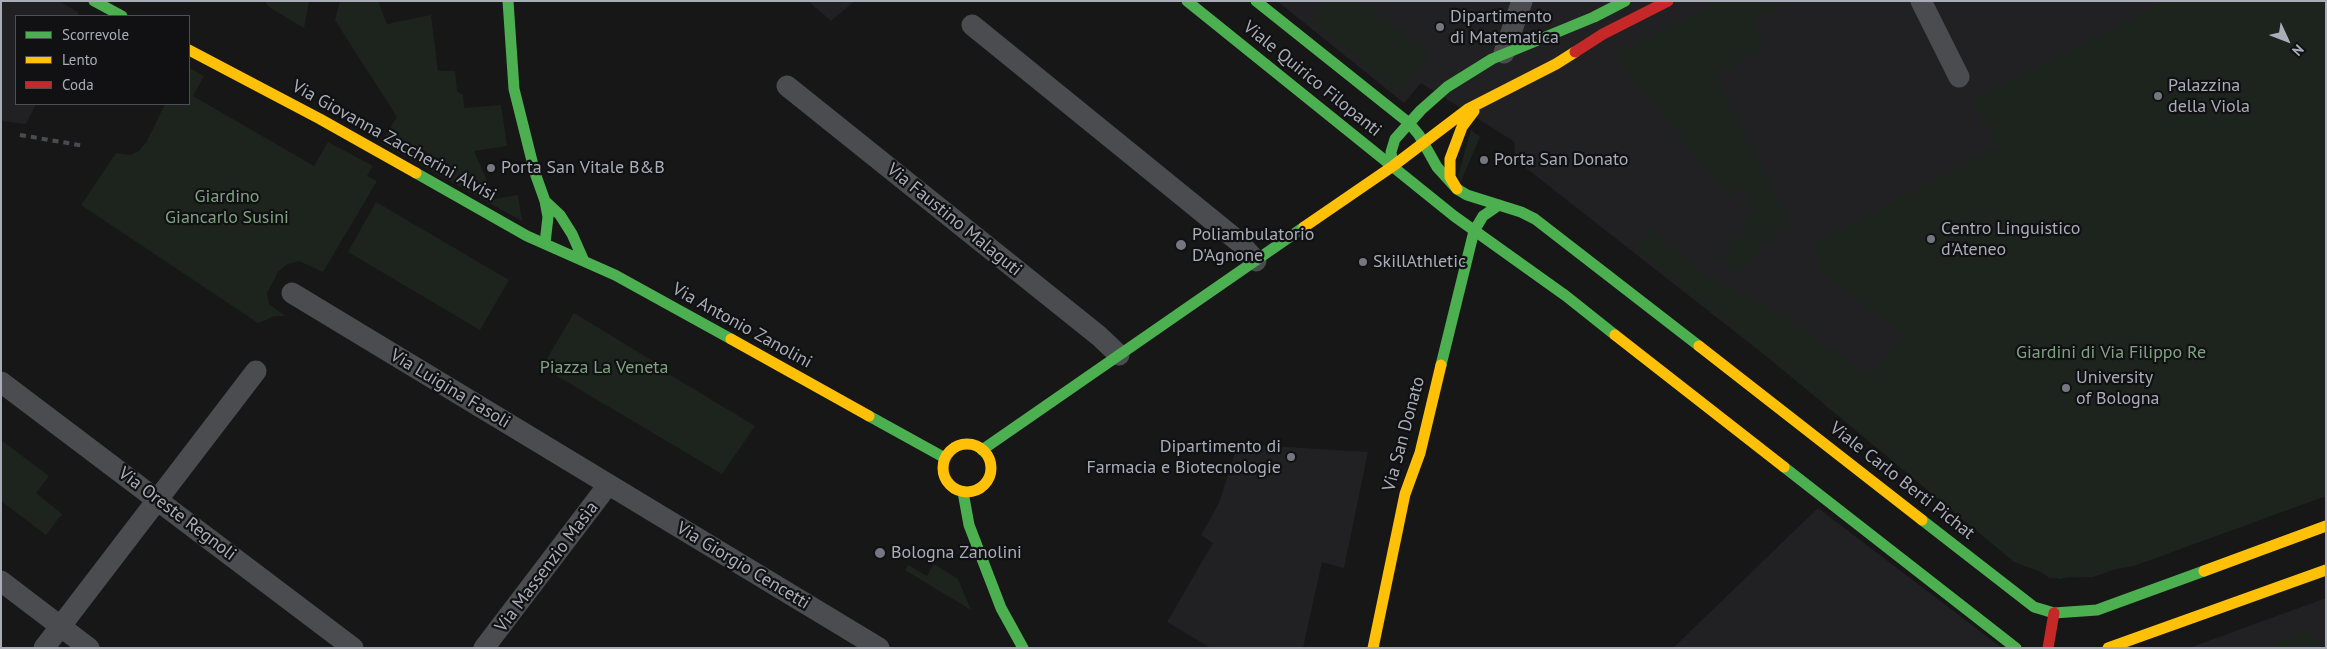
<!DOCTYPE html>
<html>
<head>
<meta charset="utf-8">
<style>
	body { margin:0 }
	#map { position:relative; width:2327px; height:649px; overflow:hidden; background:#171717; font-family:"PT Sans",sans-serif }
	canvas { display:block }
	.frame { position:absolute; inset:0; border:2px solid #a8adb8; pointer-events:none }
	.legend { position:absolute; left:15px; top:15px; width:175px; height:90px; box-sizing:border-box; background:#111113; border:1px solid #4d4f55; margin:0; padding:6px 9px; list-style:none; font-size:15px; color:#a8adb8 }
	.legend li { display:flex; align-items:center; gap:10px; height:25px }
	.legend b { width:25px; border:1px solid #4d4f55 }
	.north { position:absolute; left:2262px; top:15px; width:50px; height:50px; -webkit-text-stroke:4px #111113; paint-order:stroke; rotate:133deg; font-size:14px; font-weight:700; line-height:20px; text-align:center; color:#a8adb8 }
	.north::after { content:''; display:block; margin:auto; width:18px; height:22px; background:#a8adb8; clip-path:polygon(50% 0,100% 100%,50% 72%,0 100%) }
</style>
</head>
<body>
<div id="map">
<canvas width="2327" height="649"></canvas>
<div class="frame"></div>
<ul class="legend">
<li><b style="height:6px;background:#4caf50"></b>Scorrevole</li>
<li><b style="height:6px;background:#ffc107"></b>Lento</li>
<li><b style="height:6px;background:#c62828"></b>Coda</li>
</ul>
<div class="north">N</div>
</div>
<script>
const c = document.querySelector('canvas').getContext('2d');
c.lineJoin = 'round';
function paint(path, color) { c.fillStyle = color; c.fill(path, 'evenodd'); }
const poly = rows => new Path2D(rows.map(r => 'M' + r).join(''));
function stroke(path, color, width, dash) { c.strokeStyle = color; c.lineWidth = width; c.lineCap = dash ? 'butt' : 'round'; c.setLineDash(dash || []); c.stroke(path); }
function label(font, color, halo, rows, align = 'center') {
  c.font = font + ' "PT Sans",sans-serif'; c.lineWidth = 4.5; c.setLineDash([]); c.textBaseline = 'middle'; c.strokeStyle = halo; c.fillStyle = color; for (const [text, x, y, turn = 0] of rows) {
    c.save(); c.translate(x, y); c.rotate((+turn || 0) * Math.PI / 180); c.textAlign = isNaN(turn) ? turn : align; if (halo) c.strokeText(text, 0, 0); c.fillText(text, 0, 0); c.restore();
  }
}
const built = poly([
	[1,1,59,1,79,13,77,16,16,16,16,104,36,104,26,124,1,121],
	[808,1,855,1,831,21],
	[1277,1,2326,1,2326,496,2093,577,2049,578,1526,168,1514,158,1515,142,1421,83,1404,103],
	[1238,444,1368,452,1344,568,1322,562,1303,648,1211,648,1167,622,1213,543,1201,535,1219,503],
	[1818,508,2002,648,1673,648],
	[2326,598,2326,648,2189,648]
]);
const green = poly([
	[265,1,309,1,304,28,269,7],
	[340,1,378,1,387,24,431,15,438,71,455,71,457,91,463,95,464,108,501,105,507,146,474,151,495,199,518,195,522,221,381,143,397,117,335,20],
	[1327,1,1363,1,1430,55,1400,93,1311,21],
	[1721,1,1791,1,1752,22,1766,47,1715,75,1793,228,1776,231,1738,275,1720,258,1750,223,1743,218,1754,211,1743,189,1729,196,1613,55],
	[2166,1,2326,1,2326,496,2134,566,2059,579,2014,562,1635,247,1651,228,1709,277,1781,313,1871,377,1904,335,1819,270,1816,242,1997,146,1971,99],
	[189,68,204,76,193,96,314,166,328,142,373,166,367,176,377,181,323,272,299,261,287,264,278,272,267,293,269,304,285,316,275,316,258,323,81,205,116,153,130,155,139,151,147,141,165,104,189,104],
	[1471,130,1480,137,1461,181,1458,176],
	[376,202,509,280,480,330,348,252],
	[574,313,661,366,667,373,755,426,722,474,542,367],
	[1,440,49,476,36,493,62,514,46,535,1,501],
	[934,564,958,579,971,610,905,570,908,565,927,576],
	[2311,630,2318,648,2271,648,2270,645]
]);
const street = poly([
	[1921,1,1959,77],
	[972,25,1238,241,1256,261],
	[1504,53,1522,1],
	[787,86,1099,336,1119,355],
	[292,293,879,648],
	[1,382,353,648],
	[1,581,89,648],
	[44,648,256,371],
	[484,648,608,485]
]);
const fast = poly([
	[94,1,122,16],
	[508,1,514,89,535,173,545,201,548,217,545,243],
	[1187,1,1454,216,1566,296,1615,335],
	[1256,1,1409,123,1419,135,1437,167,1457,189,1467,195,1521,212,1535,219,1699,346],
	[1393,166,1391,152,1395,139,1421,110,1447,87,1492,59,1594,17,1625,1],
	[416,173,527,236,615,275,731,339],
	[545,201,560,215,572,234,583,259],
	[1441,365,1474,231,1483,216,1499,205],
	[869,416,945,458],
	[982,450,1304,227],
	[1784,467,2016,648],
	[963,492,969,525,1001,608,1023,648],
	[1922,520,2034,607,2054,613,2097,610,2204,571]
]);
const slow = poly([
	[189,50,320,119,416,173],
	[1457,189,1450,177,1450,159,1462,127,1474,111],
	[1304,227,1393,166,1468,109,1556,64,1575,52],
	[1615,335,1784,467],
	[731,339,869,416],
	[1699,346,1922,520],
	'943 468a24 24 0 1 1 48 0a24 24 0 1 1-48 0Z',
	[2204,571,2326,526],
	[1373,648,1405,494,1420,453,1441,365],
	[2108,648,2326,570]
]);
const jam = poly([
	[1575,52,1603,34,1668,1],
	[2048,648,2054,613]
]);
const rail = poly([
	[20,135,85,146]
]);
const markers = [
	[1440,27,5,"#757880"],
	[2158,96,5,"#757880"],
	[1484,160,5,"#757880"],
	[491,168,5,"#757880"],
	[1931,239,5,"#757880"],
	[1181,245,6,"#757880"],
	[1363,262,5,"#757880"],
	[2066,388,5,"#757880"],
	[1291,457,5,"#757880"],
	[880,553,6,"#757880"]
];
const poiNames = [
	["Dipartimento",1450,17],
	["di Matematica",1450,38],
	["Palazzina",2168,86],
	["della Viola",2168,107],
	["Porta San Donato",1494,160],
	["Porta San Vitale B&B",501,168],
	["Centro Linguistico",1941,229],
	["d'Ateneo",1941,250],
	["Poliambulatorio",1192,235],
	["D'Agnone",1192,256],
	["SkillAthletic",1373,262],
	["University",2076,378],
	["of Bologna",2076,399],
	["Dipartimento di",1281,447,"right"],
	["Farmacia e Biotecnologie",1281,468,"right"],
	["Bologna Zanolini",891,553]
];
const streetNames = [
	["Viale Quirico Filopanti",1312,79,39],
	["Via Giovanna Zaccherini Alvisi",394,141,29],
	["Via Faustino Malaguti",954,220,39],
	["Via Antonio Zanolini",742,326,29],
	["Via Luigina Fasoli",450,389,31],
	["Via San Donato",1404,434,-75],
	["Viale Carlo Berti Pichat",1902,481,38],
	["Via Oreste Regnoli",177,514,37],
	["Via Giorgio Cencetti",743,566,31],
	["Via Massenzio Masìa",547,567,-53]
];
const parkNames = [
	["Giardino",227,197],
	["Giancarlo Susini",227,218],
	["Giardini di Via Filippo Re",2111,353],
	["Piazza La Veneta",604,368]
];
paint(built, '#212123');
paint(green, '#1d241e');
stroke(street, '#4b4c50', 21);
stroke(fast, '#4caf50', 11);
stroke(slow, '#ffc107', 11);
stroke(jam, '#c62828', 11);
stroke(rail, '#4b4c4f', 4, [6, 5]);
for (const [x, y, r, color] of markers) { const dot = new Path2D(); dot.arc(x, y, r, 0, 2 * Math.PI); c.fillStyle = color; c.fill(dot); stroke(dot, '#111113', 2); }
label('18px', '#a8adb8', '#111113', poiNames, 'left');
label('18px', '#a8adb8', '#111113', streetNames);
label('18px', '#7fa381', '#111113', parkNames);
</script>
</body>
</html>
